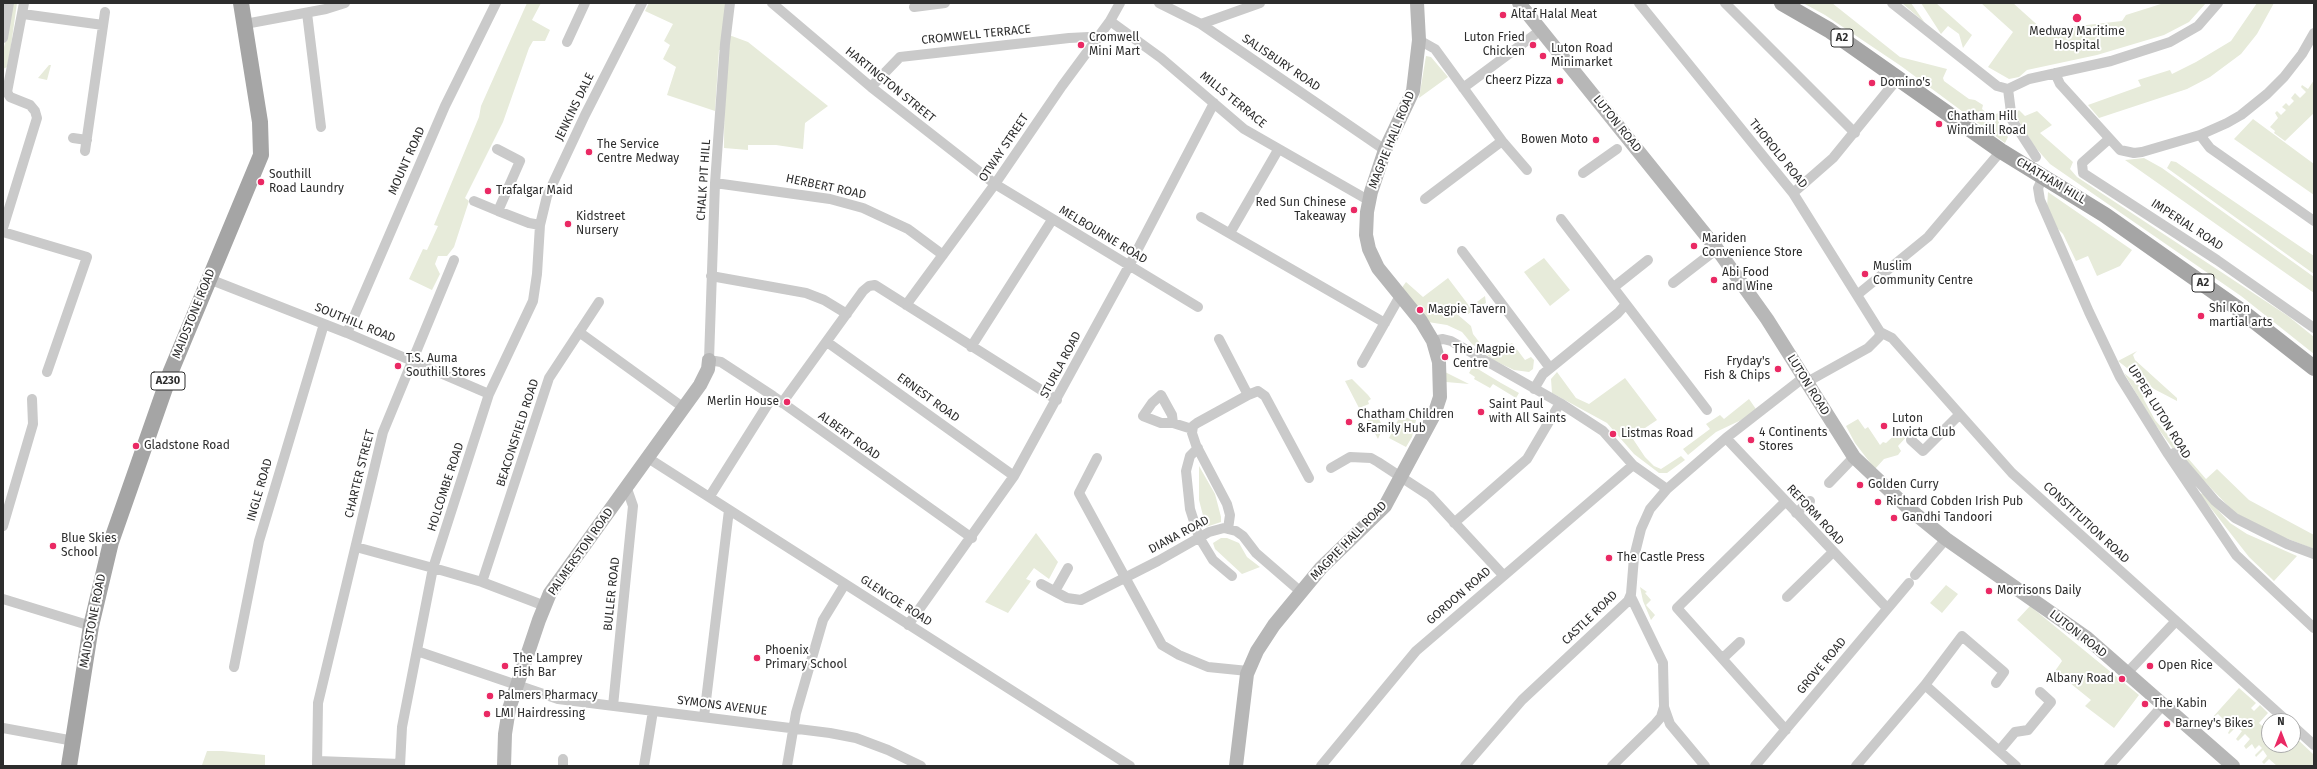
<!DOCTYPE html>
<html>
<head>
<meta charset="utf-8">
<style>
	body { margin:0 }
	#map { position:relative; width:2317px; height:769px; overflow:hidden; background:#fff; font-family:"Fira Sans",sans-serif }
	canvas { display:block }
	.frame { position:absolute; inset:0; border:4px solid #2d2d2d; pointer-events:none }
	.north { position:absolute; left:2261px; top:713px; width:40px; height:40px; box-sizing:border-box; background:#fff; border:1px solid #ababab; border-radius:50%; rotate:0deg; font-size:11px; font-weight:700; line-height:16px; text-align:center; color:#2d2d2d }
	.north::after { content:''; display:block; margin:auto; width:14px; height:18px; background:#ea2964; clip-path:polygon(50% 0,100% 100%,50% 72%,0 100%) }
</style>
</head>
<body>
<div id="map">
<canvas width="2317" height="769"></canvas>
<div class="frame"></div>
<div class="north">N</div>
</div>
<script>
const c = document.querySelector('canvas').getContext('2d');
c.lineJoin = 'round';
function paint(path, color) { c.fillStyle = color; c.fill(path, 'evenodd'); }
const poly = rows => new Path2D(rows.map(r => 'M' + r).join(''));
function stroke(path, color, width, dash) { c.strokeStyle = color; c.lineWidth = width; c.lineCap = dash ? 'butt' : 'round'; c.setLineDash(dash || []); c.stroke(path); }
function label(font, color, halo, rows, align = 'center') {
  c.font = font + ' "Fira Sans",sans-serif'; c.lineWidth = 4; c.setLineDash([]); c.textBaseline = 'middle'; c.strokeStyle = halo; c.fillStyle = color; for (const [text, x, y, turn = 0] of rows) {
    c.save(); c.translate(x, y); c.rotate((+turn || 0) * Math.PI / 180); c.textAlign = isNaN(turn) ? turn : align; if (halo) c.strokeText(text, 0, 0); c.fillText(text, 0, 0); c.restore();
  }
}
const green = poly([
	[13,3,17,3,10,53,7,67,3,69,3,52],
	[527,3,541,3,532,20,550,30,545,41,533,41,529,48,503,122,465,198,469,201,454,247,447,256,438,256,435,264,440,274,432,290,409,279,423,249,427,250,438,226,434,225,479,117,481,106],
	[649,3,728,3,722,50,719,50,715,111,667,95,676,67,663,59,670,45,664,41,673,24,645,11],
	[1803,3,1832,3,1900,57,1947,69,1943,78,1944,81,1969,99,1975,100,1983,105,1982,109,1990,116,1999,113,1999,124,2008,137,2005,143,1901,66,1825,15],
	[1902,3,1911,3,1925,23],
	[1921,3,1936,3,1972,35,1963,48,1959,34,1948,26,1941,34],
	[1981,3,2013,3,2043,30,2122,21,2126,15,2164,3,2206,3,2189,22,2164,35,2097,55,2027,70,2019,77,2009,79,1988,67,2013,32],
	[2257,3,2274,3,2257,34,2241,54,2210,77,2187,89,2099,118,2088,105,2141,86,2138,80,2170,70,2172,74,2196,62,2231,41],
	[729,35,748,42,828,106,805,123,803,149,776,145,748,145,748,150,724,148,725,44],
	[1426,56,1431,57,1448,77,1419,98],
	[49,65,51,65,47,80,38,78],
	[2314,80,2314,113,2285,141,2274,133,2275,131,2270,127,2278,118,2275,113,2277,111,2281,115,2286,110,2282,107,2286,103,2289,106,2294,101,2291,98,2295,93,2300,98,2306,92,2301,87,2302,85,2308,89],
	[2019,110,2025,116,2037,111,2052,125,2040,133,2073,162,2070,169,2077,177,2288,316,2314,337,2314,354,2241,296,2050,164,2035,147,2017,118,2016,113],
	[2253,119,2314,164,2314,195,2234,139],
	[2144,158,2162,168,2314,277,2314,293,2125,160],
	[2171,161,2176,162,2314,256,2314,274,2167,168],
	[2048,192,2132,250,2120,266,2097,276,2088,256,2076,261,2063,234,2055,226,2047,207],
	[1544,258,1570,290,1550,306,1524,272],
	[1448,278,1470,307,1485,296,1486,303,1468,314,1465,309,1457,314,1471,326,1473,334,1480,343,1497,351,1512,343,1525,360,1531,357,1534,360,1533,369,1529,372,1514,370,1495,361,1472,344,1462,332,1447,325,1428,322,1401,289,1406,282,1423,297],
	[2137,351,2133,355,2135,360,2177,398,2177,401,2154,389,2118,361],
	[1473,366,1501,383,1519,393,1516,398,1493,384,1490,388,1474,379,1475,377,1469,373],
	[1445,372,1469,384,1446,382],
	[1557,372,1576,398,1589,404,1625,378,1657,420,1639,432,1633,439,1645,457,1654,466,1661,469,1681,456,1685,460,1667,473,1659,473,1634,454,1607,423,1552,393,1551,379],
	[2124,373,2148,393,2143,398,2155,420,2206,479,2217,469,2249,500,2314,535,2314,549,2270,532,2234,512,2173,449,2152,420],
	[1352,379,1368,395,1371,399,1368,401,1369,404,1359,408,1345,381],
	[1749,399,1758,412,1716,432,1688,455,1683,449,1710,429,1706,424,1720,415,1724,419],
	[1375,411,1383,427,1378,439,1365,415],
	[1400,416,1416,420,1412,437,1406,447,1389,438],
	[1858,419,1865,429,1868,427,1880,445,1883,442,1886,443,1903,427,1909,434,1898,446,1901,451,1898,455,1884,459,1875,469,1855,443,1846,426],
	[1199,466,1215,494,1221,517,1221,522,1206,527,1199,500],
	[2199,493,2203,494,2230,523,2247,534,2297,556,2274,581,2249,557],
	[1036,533,1058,562,1049,579,1034,568,1026,579,1031,581,1008,613,985,602],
	[1221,538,1227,538,1239,543,1247,557,1260,567,1242,574,1215,549,1213,543],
	[1946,585,1958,594,1942,613,1930,603],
	[1640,587,1647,592,1645,593,1651,600,1646,605,1655,615,1651,620,1643,601],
	[2030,606,2139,695,2114,728,2085,706,2091,700,2055,671,2062,661,2060,658,2017,620],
	[2239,688,2256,703,2251,708,2254,711,2260,705,2268,713,2259,723,2262,726,2271,715,2277,721,2269,721,2269,745,2293,745,2293,735,2314,755,2314,766,2277,766,2269,759,2264,764,2262,762,2267,756,2263,750,2256,757,2255,755,2262,748,2259,745,2255,749,2252,744,2246,749,2244,746,2250,739,2245,734,2238,741,2236,739,2242,731,2236,727,2229,734,2228,733,2233,724,2231,722,2227,720,2224,724,2224,720,2218,714,2212,718],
	[207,751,222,751,265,755,265,766,198,766,202,765]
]);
const street = poly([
	[730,3,725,44,715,183,709,360,721,362,773,396,972,538],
	[772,3,871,87,995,184,1198,307],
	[1159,3,1201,24,1385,150],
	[1639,3,1793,193,1880,332],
	[1725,3,1855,133],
	[1892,3,1997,86,2008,89,2012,120,2036,157],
	[914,7,945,3],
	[307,13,321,127],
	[23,14,103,25],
	[1110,21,1161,58,1244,129,1368,200],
	[245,24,326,9,345,3],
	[1201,24,1260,3],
	[3,38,9,3],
	[1419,40,1435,49,1502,141,1527,170],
	[567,42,585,3],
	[2055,73,2060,84,2120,150,2134,153,2142,152,2200,135,2227,123,2241,115,2267,94,2284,77,2302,54,2314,33],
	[871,87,900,57,1069,38,1089,37,1096,41],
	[1463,88,1541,30],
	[2008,89,2029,79,2111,61,2170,42,2198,26,2218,3],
	[2200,135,2210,148,2314,221],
	[73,138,87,140],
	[2109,139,2082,163,2083,173,2217,260,2314,328],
	[497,149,520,161,498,211,529,223,540,225],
	[85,151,105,12],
	[1583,173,1617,149],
	[2043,177,2038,188,2040,200,2089,312,2120,377,2168,454,2236,555,2314,628],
	[715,183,830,199,863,208,908,229,943,255],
	[1793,193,1833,158,1899,77],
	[1425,199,1502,141],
	[474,201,498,211],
	[1201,217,1385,323],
	[1561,219,1707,410],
	[3,228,37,118,35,111,30,105,10,97,7,92,24,3],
	[3,232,87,257,47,372],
	[1230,233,1278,150],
	[1462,251,1550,368],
	[711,276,806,293,824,300,847,314],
	[209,279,347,333,489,394],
	[1673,283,1717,249],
	[1614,287,1648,260],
	[1857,295,1928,237,2001,151],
	[906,305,995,184,1062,86,1110,21,1120,3],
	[579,332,684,408],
	[1880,332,1892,338,2012,473,2287,721],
	[347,333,445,106,496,3],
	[1219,339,1248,395,1197,423,1193,426,1192,433,1196,445,1227,504,1230,515,1228,529],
	[1433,341,1443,339,1451,341,1560,403,1603,431,1633,465,1667,489],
	[827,342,1014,476],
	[971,347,1052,220],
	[1362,363,1400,296],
	[1807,382,1868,348,1879,337,1880,332],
	[1534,389,1543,374,1618,313,1626,304],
	[1248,395,1258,391,1265,396,1309,478],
	[782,403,863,291,869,286,875,285,1057,400],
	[1173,423,1172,415,1161,395,1152,403,1143,416,1161,423,1173,423,1192,429],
	[1726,438,1887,608],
	[1911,440,1923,451,1959,415],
	[1198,448,1190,456,1186,471,1190,509,1199,537,1213,560,1232,576],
	[2174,453,2215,501,2235,518,2287,544,2314,554],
	[648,458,1130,766],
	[1097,458,1079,493,1162,645,1179,655,1208,667,1248,671],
	[1331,468,1350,457,1371,458,1378,462,1430,496,1503,575],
	[1829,483,1854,457],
	[710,496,773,396],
	[1785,502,1677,608,1786,730],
	[1796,513,1810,501],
	[1454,523,1527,459,1560,403],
	[3,526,33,424,32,399],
	[356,547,433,568],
	[437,569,482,582,545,606],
	[1915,575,1946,539],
	[482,582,549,378,599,302],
	[1041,584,1067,598,1081,600,1158,561,1209,532,1224,528,1236,531,1243,536,1256,553,1301,592],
	[1055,591,1068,568],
	[1631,597,1663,663,1664,707,1670,724,1705,766],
	[1787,597,1832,553],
	[3,599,91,626],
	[908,625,1014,476,1129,266,1214,103],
	[417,651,558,699,830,733,856,738,888,750,921,766],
	[1723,658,1740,642],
	[234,667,259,541,324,324],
	[2127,673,2175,622],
	[1996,683,2004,672,1962,636,1925,685,2016,766],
	[613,706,633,506,626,486],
	[704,717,729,510],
	[2293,726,2314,745],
	[3,728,74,741],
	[1999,751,2015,732,2028,730,2051,702,2040,692],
	[317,761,400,764],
	[317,766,318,703,383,432,454,260],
	[400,766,402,727,433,568,489,394,533,301,537,274,540,225,547,196,585,115,642,3],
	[563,766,563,759],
	[644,766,653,711],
	[787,766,796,713,823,620,845,584],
	[1321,766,1416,651,1633,465],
	[1465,766,1522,700,1628,601,1631,594,1634,557,1641,529,1650,509,1667,489,1726,438,1803,378],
	[1612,766,1655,724,1661,717,1664,707],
	[1755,766,1909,583],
	[1856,766,1925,685],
	[2109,766,2164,704]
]);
const secondary = poly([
	[1519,3,1717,249,1767,319,1854,457,1908,508,1946,539,2087,638,2233,766],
	[504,766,505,734,509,709,539,620,550,593,700,385,708,369,709,360],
	[1236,766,1247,674,1257,651,1274,625,1321,568,1385,506,1434,415,1440,397,1439,362,1433,341,1421,321,1378,268,1369,249,1366,235,1367,212,1371,192,1385,150,1413,91,1419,40,1417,3]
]);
const primary = poly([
	[1782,3,1829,30,2001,151,2105,215,2240,310,2314,368],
	[69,766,91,626,111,542,171,371,261,155,260,122,241,3]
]);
const markers = [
	[1503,15,4,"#ea2964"],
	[2077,18,5,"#ea2964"],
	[1081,45,4,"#ea2964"],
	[1533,45,4,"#ea2964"],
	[1543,56,4,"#ea2964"],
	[1560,81,4,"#ea2964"],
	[1872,83,4,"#ea2964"],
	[1939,124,4,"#ea2964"],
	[1596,140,4,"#ea2964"],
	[589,152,4,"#ea2964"],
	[261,182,4,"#ea2964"],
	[488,191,4,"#ea2964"],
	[1354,210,4,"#ea2964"],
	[568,224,4,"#ea2964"],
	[1694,246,4,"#ea2964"],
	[1865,274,4,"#ea2964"],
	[1714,280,4,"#ea2964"],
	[1420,310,4,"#ea2964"],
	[2201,316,4,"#ea2964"],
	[1445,357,4,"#ea2964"],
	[398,366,4,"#ea2964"],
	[1778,369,4,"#ea2964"],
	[787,402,4,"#ea2964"],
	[1481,412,4,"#ea2964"],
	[1349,422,4,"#ea2964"],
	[1884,426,4,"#ea2964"],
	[1613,434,4,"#ea2964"],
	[1751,440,4,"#ea2964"],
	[136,446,4,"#ea2964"],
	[1860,485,4,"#ea2964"],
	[1878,502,4,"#ea2964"],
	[1894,518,4,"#ea2964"],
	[53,546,4,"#ea2964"],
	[1609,558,4,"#ea2964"],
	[1989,591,4,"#ea2964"],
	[757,658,4,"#ea2964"],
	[505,666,4,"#ea2964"],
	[2150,666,4,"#ea2964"],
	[2122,679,4,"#ea2964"],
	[490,696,4,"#ea2964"],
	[2145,704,4,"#ea2964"],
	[487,714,4,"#ea2964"],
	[2167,724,4,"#ea2964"]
];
const shields = [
	[1842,38,22],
	[2203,283,22],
	[168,381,34]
];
const shieldNames = [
	["A2",1842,38],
	["A2",2203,283],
	["A230",168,381]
];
const poiNames = [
	["Altaf Halal Meat",1511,15],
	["Medway Maritime",2077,32,"center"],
	["Hospital",2077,46,"center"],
	["Cromwell",1089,38],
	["Mini Mart",1089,52],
	["Luton Fried",1525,38,"right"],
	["Chicken",1525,52,"right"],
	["Luton Road",1551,49],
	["Minimarket",1551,63],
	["Cheerz Pizza",1552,81,"right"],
	["Domino's",1880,83],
	["Chatham Hill",1947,117],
	["Windmill Road",1947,131],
	["Bowen Moto",1588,140,"right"],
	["The Service",597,145],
	["Centre Medway",597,159],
	["Southill",269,175],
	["Road Laundry",269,189],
	["Trafalgar Maid",496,191],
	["Red Sun Chinese",1346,203,"right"],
	["Takeaway",1346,217,"right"],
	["Kidstreet",576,217],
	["Nursery",576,231],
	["Mariden",1702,239],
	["Convenience Store",1702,253],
	["Muslim",1873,267],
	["Community Centre",1873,281],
	["Abi Food",1722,273],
	["and Wine",1722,287],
	["Shi Kon",2209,309],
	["martial arts",2209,323],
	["Magpie Tavern",1428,310],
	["The Magpie",1453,350],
	["Centre",1453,364],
	["T.S. Auma",406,359],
	["Southill Stores",406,373],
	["Fryday's",1770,362,"right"],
	["Fish & Chips",1770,376,"right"],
	["Merlin House",779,402,"right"],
	["Saint Paul",1489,405],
	["with All Saints",1489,419],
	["Chatham Children",1357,415],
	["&Family Hub",1357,429],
	["Luton",1892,419],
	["Invicta Club",1892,433],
	["4 Continents",1759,433],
	["Stores",1759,447],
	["Listmas Road",1621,434],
	["Gladstone Road",144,446],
	["Golden Curry",1868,485],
	["Richard Cobden Irish Pub",1886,502],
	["Gandhi Tandoori",1902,518],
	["Blue Skies",61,539],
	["School",61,553],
	["The Castle Press",1617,558],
	["Morrisons Daily",1997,591],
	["Phoenix",765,651],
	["Primary School",765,665],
	["The Lamprey",513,659],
	["Fish Bar",513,673],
	["Open Rice",2158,666],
	["Albany Road",2114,679,"right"],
	["Palmers Pharmacy",498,696],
	["The Kabin",2153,704],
	["LMI Hairdressing",495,714],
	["Barney's Bikes",2175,724]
];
const streetNames = [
	["CROMWELL TERRACE",976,35,-6],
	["SALISBURY ROAD",1281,63,34],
	["HARTINGTON STREET",890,85,39],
	["MILLS TERRACE",1233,100,39],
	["JENKINS DALE",575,107,-64],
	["LUTON ROAD",1617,124,51],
	["MAGPIE HALL ROAD",1392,140,-68],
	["OTWAY STREET",1004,148,-56],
	["THOROLD ROAD",1778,154,51],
	["MOUNT ROAD",407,161,-66],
	["CHALK PIT HILL",704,180,-86],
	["CHATHAM HILL",2051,181,31],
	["HERBERT ROAD",826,187,12],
	["IMPERIAL ROAD",2187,225,33],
	["MELBOURNE ROAD",1103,235,31],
	["MAIDSTONE ROAD",194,314,-68],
	["SOUTHILL ROAD",355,323,22],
	["STURLA ROAD",1061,365,-62],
	["LUTON ROAD",1808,385,58],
	["ERNEST ROAD",928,398,36],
	["UPPER LUTON ROAD",2159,412,58],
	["BEACONSFIELD ROAD",518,433,-72],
	["ALBERT ROAD",849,436,36],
	["CHARTER STREET",360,474,-76],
	["HOLCOMBE ROAD",446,487,-72],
	["INGLE ROAD",260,490,-74],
	["REFORM ROAD",1815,515,47],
	["CONSTITUTION ROAD",2086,523,43],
	["DIANA ROAD",1179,535,-28],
	["MAGPIE HALL ROAD",1349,541,-46],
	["PALMERSTON ROAD",581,552,-55],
	["BULLER ROAD",612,594,-84],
	["GORDON ROAD",1459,596,-41],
	["GLENCOE ROAD",896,601,33],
	["CASTLE ROAD",1590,618,-44],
	["MAIDSTONE ROAD",93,621,-79],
	["LUTON ROAD",2078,634,38],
	["GROVE ROAD",1822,666,-50],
	["SYMONS AVENUE",722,706,7]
];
paint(green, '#e7ebda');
stroke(street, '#cacaca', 10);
stroke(secondary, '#b7b7b7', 14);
stroke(primary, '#a5a5a5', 16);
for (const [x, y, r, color] of markers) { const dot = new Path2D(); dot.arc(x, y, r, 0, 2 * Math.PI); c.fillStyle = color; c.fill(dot); stroke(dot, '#fff', 1.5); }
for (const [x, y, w] of shields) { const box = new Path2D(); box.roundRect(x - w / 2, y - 9, w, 18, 3); c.fillStyle = '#fff'; c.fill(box); stroke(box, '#2d2d2d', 1); }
label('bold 11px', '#2d2d2d', null, shieldNames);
label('12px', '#2d2d2d', '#fff', poiNames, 'left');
label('12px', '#2d2d2d', '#fff', streetNames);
</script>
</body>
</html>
